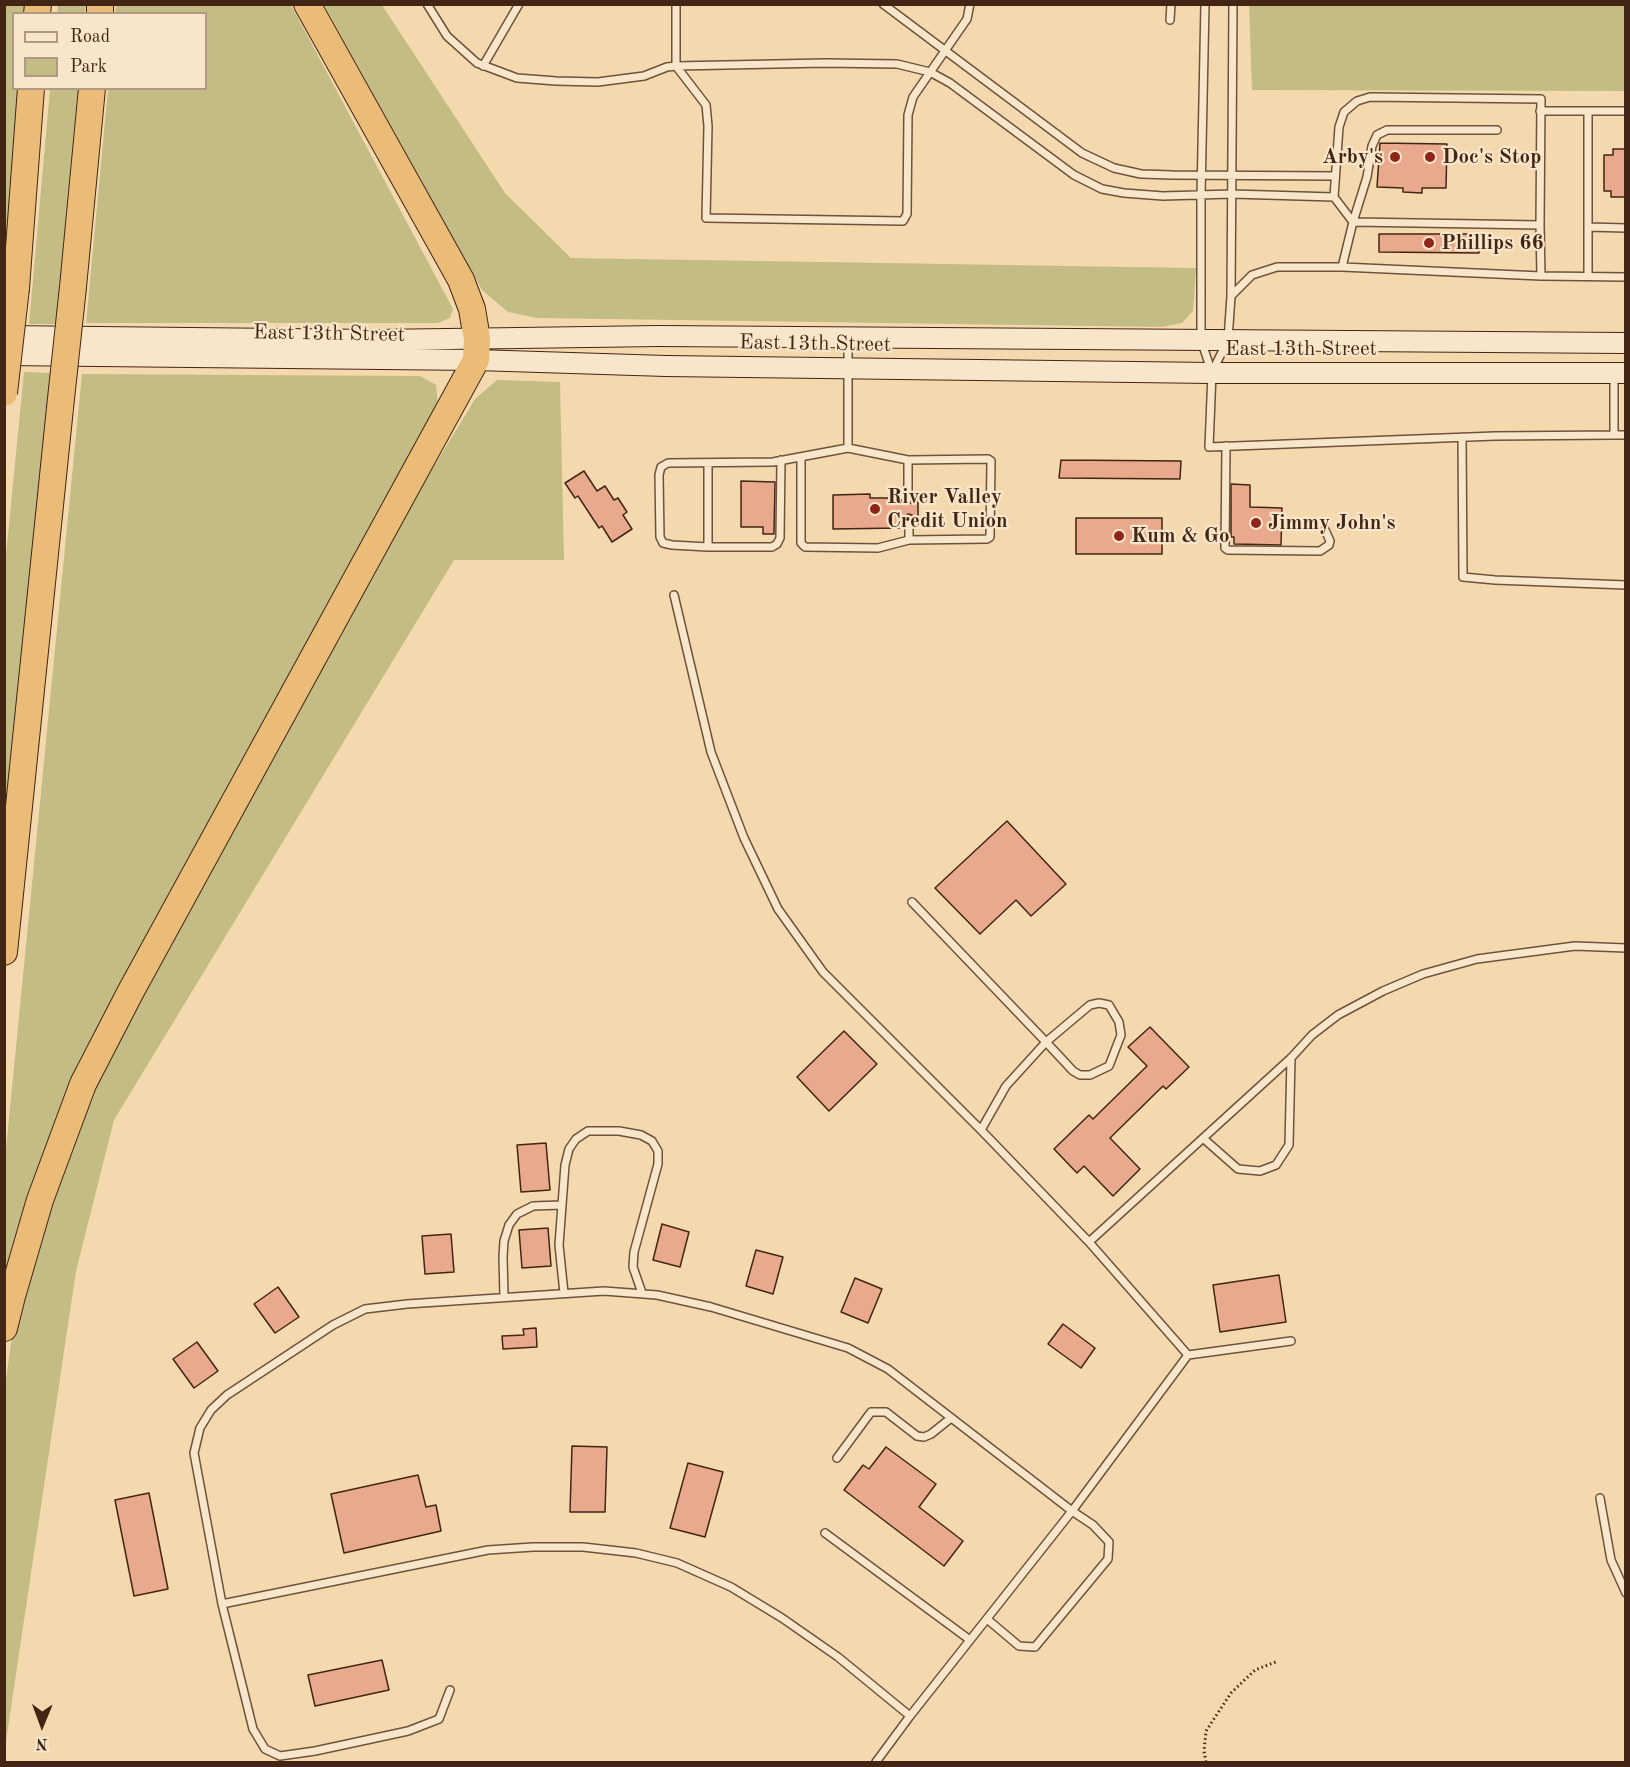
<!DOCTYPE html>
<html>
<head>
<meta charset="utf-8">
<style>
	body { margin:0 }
	#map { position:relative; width:1630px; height:1767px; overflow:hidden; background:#f4d9ae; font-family:"Old Standard TT",serif }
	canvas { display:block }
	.frame { position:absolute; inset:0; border:6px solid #422515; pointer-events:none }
	.legend { position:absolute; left:12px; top:12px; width:195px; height:78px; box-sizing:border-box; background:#f8e6ca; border:2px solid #af9982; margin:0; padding:8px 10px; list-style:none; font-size:18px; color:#422515 }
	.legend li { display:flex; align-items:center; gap:12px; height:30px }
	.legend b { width:30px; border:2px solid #af9982 }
	.north { position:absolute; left:12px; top:1695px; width:60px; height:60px; -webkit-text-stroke:4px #f8e6ca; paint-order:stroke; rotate:181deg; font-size:16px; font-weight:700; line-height:24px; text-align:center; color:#422515 }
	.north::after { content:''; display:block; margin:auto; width:21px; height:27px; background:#422515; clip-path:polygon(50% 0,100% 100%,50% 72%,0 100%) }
</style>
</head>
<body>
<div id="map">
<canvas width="1630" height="1767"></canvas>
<div class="frame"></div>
<ul class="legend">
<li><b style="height:8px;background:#f8e6ca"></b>Road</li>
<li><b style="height:16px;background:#c3bd85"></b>Park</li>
</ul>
<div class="north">N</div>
</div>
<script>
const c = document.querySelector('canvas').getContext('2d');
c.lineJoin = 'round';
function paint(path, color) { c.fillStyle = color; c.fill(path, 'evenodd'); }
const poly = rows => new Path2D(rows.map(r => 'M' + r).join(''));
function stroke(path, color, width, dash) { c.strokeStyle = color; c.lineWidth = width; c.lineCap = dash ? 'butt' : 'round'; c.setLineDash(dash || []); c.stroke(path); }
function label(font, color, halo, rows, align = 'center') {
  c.font = font + ' "Old Standard TT",serif'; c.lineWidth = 4.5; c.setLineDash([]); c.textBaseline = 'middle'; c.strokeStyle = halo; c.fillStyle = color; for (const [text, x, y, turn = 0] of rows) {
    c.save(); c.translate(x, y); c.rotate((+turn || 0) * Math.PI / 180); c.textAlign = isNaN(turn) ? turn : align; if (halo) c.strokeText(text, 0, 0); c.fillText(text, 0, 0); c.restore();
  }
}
const green = poly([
	[5,5,26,5,25,13,14,14,14,88,19,89,5,253],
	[58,5,86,5,85,13,57,13],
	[116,5,291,5,453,309,450,318,438,323,86,323,108,89,206,88,206,14,115,13],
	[324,5,382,5,505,193,571,258,1196,268,1193,311,1182,323,1162,327,537,318,508,312,482,290],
	[1249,5,1625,5,1625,91,1252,90],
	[50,89,78,89,56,324,29,324],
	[24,372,51,373,5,847,4,575],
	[82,374,420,376,436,385,438,406,152,927,5,1288,5,1159],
	[497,380,560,382,564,560,454,560,114,1120,76,1271,5,1748,5,1386,14,1322,52,1196,84,1111,114,1041,382,552,475,399]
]);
const building = poly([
	[1380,143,1447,144,1446,188,1422,188,1422,193,1403,192,1403,188,1377,187,1380,143],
	[1613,149,1626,149,1626,197,1611,197,1611,191,1604,191,1604,155,1613,155,1613,149],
	[1379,234,1479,234,1479,253,1379,252,1379,234],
	[1061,460,1181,461,1180,479,1059,478,1061,460],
	[584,471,597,491,605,486,614,500,618,498,627,512,623,515,632,529,612,542,602,526,599,528,578,496,575,498,565,483,584,471],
	[741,481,775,482,774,534,763,534,763,527,741,527,741,481],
	[1231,484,1250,485,1250,507,1282,508,1281,545,1234,544,1234,537,1231,537,1231,484],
	[870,494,870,498,902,498,907,504,911,503,914,498,918,497,918,520,915,520,912,515,908,514,901,520,901,528,833,529,833,495,870,494],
	[1076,518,1162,518,1162,554,1076,554,1076,518],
	[1007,821,1066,884,1031,916,1016,900,980,934,935,888,1007,821],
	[1150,1027,1189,1067,1166,1089,1163,1086,1110,1138,1140,1169,1113,1196,1084,1166,1077,1173,1054,1149,1089,1115,1093,1119,1147,1066,1128,1047,1150,1027],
	[844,1031,877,1064,829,1111,797,1077,844,1031],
	[546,1143,550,1190,521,1192,517,1145,546,1143],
	[662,1224,689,1232,680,1267,653,1260,662,1224],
	[548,1228,551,1266,522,1268,519,1230,548,1228],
	[451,1234,454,1272,425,1274,422,1236,451,1234],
	[756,1250,783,1257,773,1294,746,1286,756,1250],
	[1279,1275,1286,1322,1220,1332,1213,1285,1279,1275],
	[855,1278,882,1289,868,1323,841,1312,855,1278],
	[278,1287,299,1317,275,1333,254,1304,278,1287],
	[1063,1324,1095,1348,1081,1368,1048,1344,1063,1324],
	[536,1328,537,1347,503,1349,502,1336,524,1335,523,1329,536,1328],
	[197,1342,218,1371,194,1388,173,1359,197,1342],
	[572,1446,607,1447,605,1512,570,1512,572,1446],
	[886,1447,936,1484,919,1507,963,1541,944,1566,844,1490,863,1465,869,1469,886,1447],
	[688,1463,723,1472,705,1537,670,1528,688,1463],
	[418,1475,426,1507,436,1505,441,1531,344,1553,331,1494,418,1475],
	[149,1493,168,1589,134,1596,115,1500,149,1493],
	[382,1660,389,1690,315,1706,308,1675,382,1660]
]);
const path = poly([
	[1206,1762,1204,1751,1206,1731,1231,1693,1255,1670,1278,1661]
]);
const lane = poly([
	[427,4,447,36,477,63,517,78,556,81,598,82,644,76,667,67,676,66,825,63,897,64,930,72,950,83,1074,175,1102,189,1124,193,1163,196,1232,194,1334,197,1353,222,1540,225,1541,276],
	[676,4,676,66,706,105,708,126,706,218,903,221,907,214,908,115,913,97,967,19,970,4],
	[883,4,1082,153,1114,168,1141,174,1172,175,1335,176],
	[1205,4,1201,195,1201,340,1212,373,1209,447,1495,436,1614,435],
	[1170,20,1171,4],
	[483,66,519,4],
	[1540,111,1626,111],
	[1588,111,1588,227,1626,228],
	[1334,197,1339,127,1344,112,1357,101,1370,97,1541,99,1540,225],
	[1342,267,1353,222,1367,177,1372,146,1377,135,1387,130,1497,130],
	[1588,276,1588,227],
	[1231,296,1252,275,1277,267,1342,267,1541,276,1626,277],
	[1213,370,1228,340,1231,296,1233,4],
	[1614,376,1614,435,1626,435],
	[1462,437,1463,577,1495,580,1626,585],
	[1226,446,1225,548,1228,550,1320,551,1329,545,1330,541,1325,530],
	[848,448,848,340],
	[781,460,780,538,777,544,772,547,708,547,672,545,663,543,660,537,659,475,661,467,668,463,773,462,848,448,908,460,988,459,991,461,990,537,987,539,909,540,878,548,805,547,801,543,801,458],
	[908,460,908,498],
	[909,520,909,540],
	[708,547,708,464],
	[674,595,711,752,744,838,778,909,823,972,981,1130,1089,1242,1188,1355,1072,1511,910,1716,876,1762],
	[912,902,1046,1042,1006,1086,981,1130],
	[1099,1003,1109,1005,1119,1022,1121,1035,1109,1066,1090,1075,1080,1075,1073,1071,1046,1042,1090,1005,1099,1003],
	[1204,1139,1238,1169,1260,1171,1276,1165,1289,1145,1291,1058],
	[1089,1242,1291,1058,1312,1035,1338,1015,1383,991,1423,974,1477,959,1575,946,1626,948],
	[564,1293,559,1245,565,1165,569,1149,576,1139,588,1131,619,1131,641,1135,652,1141,658,1151,658,1164,634,1252,633,1267,642,1293],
	[504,1297,503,1257,504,1241,509,1225,517,1214,533,1206,561,1205],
	[1188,1355,1291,1341],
	[837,1458,871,1412,886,1412,917,1436,924,1437,931,1434,951,1418],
	[1600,1498,1611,1560,1626,1593],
	[825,1533,970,1640],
	[222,1604,253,1729,265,1749,280,1756,315,1751,408,1731,439,1719,450,1690],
	[910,1716,838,1657,782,1618,731,1587,677,1563,636,1553,583,1547,533,1547,488,1550,222,1604,194,1453,200,1428,211,1410,227,1395,333,1325,365,1309,407,1304,604,1291,657,1295,711,1307,848,1348,888,1369,1072,1511,1093,1525,1109,1542,1108,1559,1035,1647,1019,1646,987,1619]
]);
const secondary = poly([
	[4,336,377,340,659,336,1626,343],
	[4,355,476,360,666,366,1212,373,1626,373]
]);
const highway = poly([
	[37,14,38,4],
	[100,14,100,4],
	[73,287,92,88],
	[16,288,31,88],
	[4,952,60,408],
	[4,1328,12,1296,40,1200,83,1084,131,991,476,360,477,339,472,309,461,280,307,4]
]);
const highwayBridge = poly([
	[4,393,16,288],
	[60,408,73,287]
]);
const markers = [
	[1395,157,6,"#8f2418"],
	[1430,157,6,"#8f2418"],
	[1429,243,6,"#8f2418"],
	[875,509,6,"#8f2418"],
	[1256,523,6,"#8f2418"],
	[1119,536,6,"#8f2418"]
];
const poiNames = [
	["Arby's",1383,157,"right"],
	["Doc's Stop",1442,157],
	["Phillips 66",1441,243],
	["River Valley",887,497],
	["Credit Union",887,521],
	["Jimmy John's",1268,523],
	["Kum & Go",1131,536]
];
const streetNames = [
	["East 13th Street",329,334,1],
	["East 13th Street",815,344,1],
	["East 13th Street",1301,349]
];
paint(green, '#c3bd85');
paint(building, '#e9a98c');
stroke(building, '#422515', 1.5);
stroke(lane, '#6e523b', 10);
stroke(secondary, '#422515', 22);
stroke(highway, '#422515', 28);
stroke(path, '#422515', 3, [1.5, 3]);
stroke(lane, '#f8e6ca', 7);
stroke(secondary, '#f8e6ca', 20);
stroke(highway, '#eabc77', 26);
stroke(highwayBridge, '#422515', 28, []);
stroke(highwayBridge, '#eabc77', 26);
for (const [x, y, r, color] of markers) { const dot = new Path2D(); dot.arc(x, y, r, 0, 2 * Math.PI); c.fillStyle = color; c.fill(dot); stroke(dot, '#f8e6ca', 2); }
label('bold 21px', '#422515', '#f8e6ca', poiNames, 'left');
label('21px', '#422515', '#f8e6ca', streetNames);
</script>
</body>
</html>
